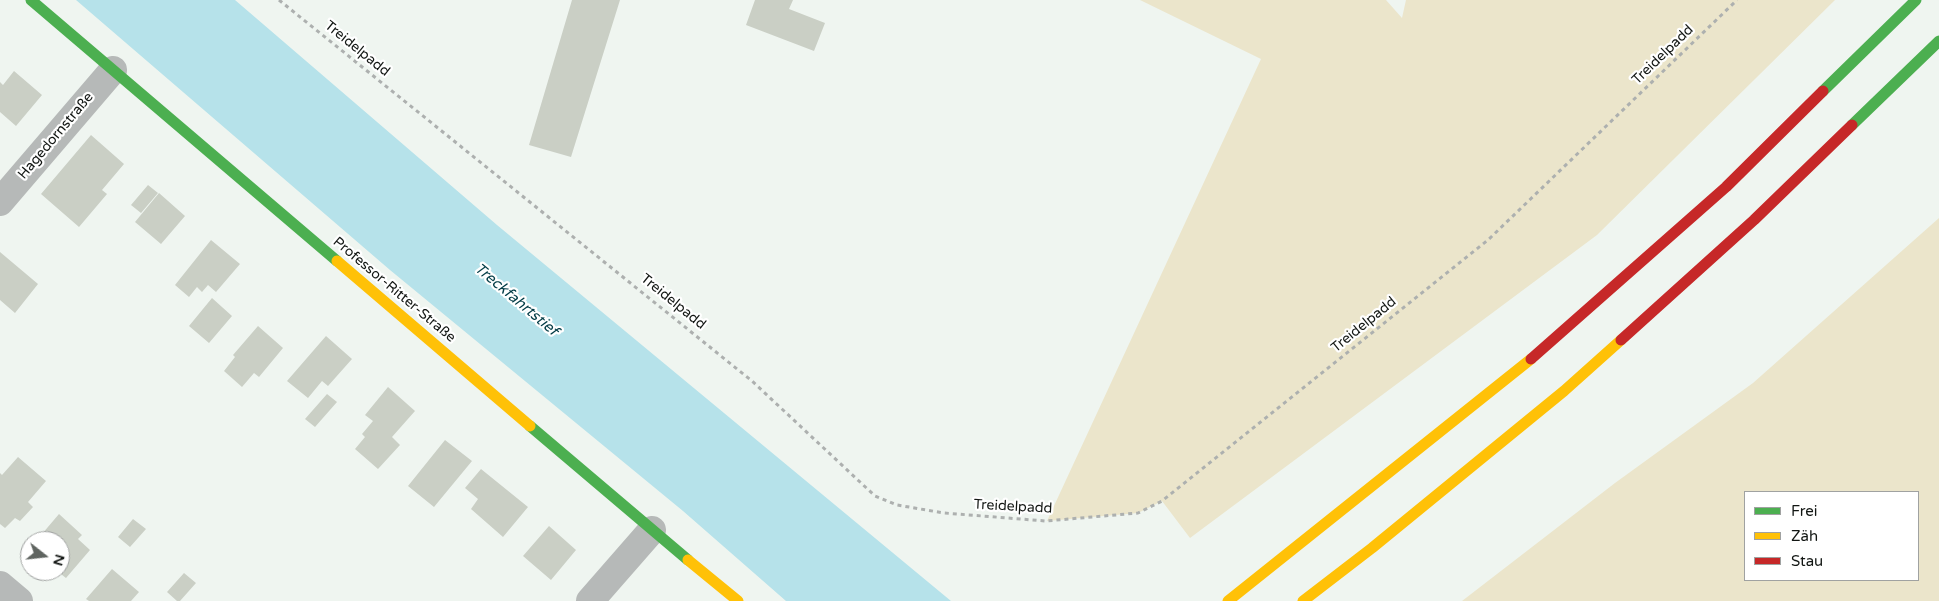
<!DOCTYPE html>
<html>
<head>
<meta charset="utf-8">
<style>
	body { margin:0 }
	#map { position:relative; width:1939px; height:601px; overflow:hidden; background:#eff5f0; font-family:"Varela Round",sans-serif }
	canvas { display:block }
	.legend { position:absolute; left:1744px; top:491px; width:175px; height:90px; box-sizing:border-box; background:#fff; border:1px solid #a0a2a1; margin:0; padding:6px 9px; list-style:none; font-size:15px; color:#121613 }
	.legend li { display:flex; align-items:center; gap:10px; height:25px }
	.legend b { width:25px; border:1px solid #a0a2a1 }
	.north { position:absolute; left:20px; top:531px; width:50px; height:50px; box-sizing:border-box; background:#fff; border:1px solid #a0a2a1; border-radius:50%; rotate:106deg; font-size:14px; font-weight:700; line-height:20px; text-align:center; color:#121613 }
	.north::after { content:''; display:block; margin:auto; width:18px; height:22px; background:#5f6460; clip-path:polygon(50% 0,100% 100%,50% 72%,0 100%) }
</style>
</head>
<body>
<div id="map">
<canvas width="1939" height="601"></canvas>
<ul class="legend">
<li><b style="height:6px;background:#4caf50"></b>Frei</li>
<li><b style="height:6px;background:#ffc107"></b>Zäh</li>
<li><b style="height:6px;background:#c62828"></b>Stau</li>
</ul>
<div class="north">N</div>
</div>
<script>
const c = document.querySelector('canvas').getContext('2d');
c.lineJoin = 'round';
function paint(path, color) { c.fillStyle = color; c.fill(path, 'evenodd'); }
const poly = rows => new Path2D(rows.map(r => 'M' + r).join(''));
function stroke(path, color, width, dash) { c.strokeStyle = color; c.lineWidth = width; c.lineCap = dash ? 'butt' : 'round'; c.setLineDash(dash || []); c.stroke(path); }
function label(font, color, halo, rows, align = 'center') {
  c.font = font + ' "Varela Round",sans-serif'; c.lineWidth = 4.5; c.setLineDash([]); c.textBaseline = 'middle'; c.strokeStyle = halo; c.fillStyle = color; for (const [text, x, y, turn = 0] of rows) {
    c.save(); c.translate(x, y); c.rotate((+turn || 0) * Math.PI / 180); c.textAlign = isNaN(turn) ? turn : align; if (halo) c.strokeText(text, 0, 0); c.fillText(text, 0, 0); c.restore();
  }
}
const green = poly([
	[1140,0,1386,0,1402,18,1406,0,1835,0,1597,235,1190,538,1162,501,1138,513,1047,521,1261,59],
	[1939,218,1939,601,1462,601,1615,483,1753,383],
	[1745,492,1918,492,1918,580,1745,580]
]);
const water = poly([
	[76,0,235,0,497,225,951,601,786,601,683,511,390,270]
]);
const building = poly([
	[572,0,620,0,571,157,529,145],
	[755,0,793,0,789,9,825,23,814,51,746,25],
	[14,71,42,95,16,126,0,112,0,82,3,85],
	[91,135,124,164,102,190,107,194,79,227,41,194],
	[148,185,158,193,141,213,131,205],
	[159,193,185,216,161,244,135,222],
	[211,240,240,264,216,292,208,285,202,292,197,287,189,297,175,285],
	[0,252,38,284,15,313,0,300],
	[212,298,232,316,209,343,189,326],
	[258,326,283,348,259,377,254,373,242,387,224,371,235,357,233,355],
	[326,336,352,359,328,386,322,381,308,398,287,381],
	[388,387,415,411,392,437,400,445,378,469,355,449,365,437,362,434,373,421,365,415],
	[327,394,337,402,315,427,305,419],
	[445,440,472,461,434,507,408,486],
	[18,457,46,481,28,502,33,507,20,521,15,518,5,528,0,524,0,473,2,475],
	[481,469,528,507,503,537,471,509,478,499,465,488],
	[59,514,82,535,78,539,90,550,66,578,57,571,60,571,60,541,36,541],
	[133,519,146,529,130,547,118,537],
	[549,526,576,550,551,580,523,556],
	[112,569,139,592,131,601,89,601,86,599],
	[184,573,196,583,180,601,177,601,167,592]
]);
const path = poly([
	[279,0,752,381,875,496,897,505,944,513,1046,521,1138,513,1162,501,1488,240,1737,0]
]);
const street = poly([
	[0,202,113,70],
	[0,585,19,601],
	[590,601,652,530]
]);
const fast = poly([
	[31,0,337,261],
	[1823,91,1916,0],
	[1852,125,1939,41],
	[530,426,688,560]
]);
const slow = poly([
	[337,261,530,426],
	[688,560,738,601],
	[1228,601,1531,359],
	[1303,601,1372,548,1564,391,1621,340]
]);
const jam = poly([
	[1621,340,1754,220,1852,125],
	[1531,359,1726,187,1823,91]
]);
const streetNames = [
	["Treidelpadd",357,49,39],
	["Treidelpadd",1663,55,-44],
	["Hagedornstraße",56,136,-50],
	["Professor-Ritter-Straße",394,290,40],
	["Treidelpadd",673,302,39],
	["Treidelpadd",1364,325,-39],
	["Treidelpadd",1013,507,3]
];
const waterNames = [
	["Treckfahrtstief",516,300,40]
];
paint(green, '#ebe5cb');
paint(water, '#b6e2ea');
paint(building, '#cacfc5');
stroke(path, '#adb0af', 3, [4, 4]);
stroke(street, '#b6b9b8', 28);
stroke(fast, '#4caf50', 11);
stroke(slow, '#ffc107', 11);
stroke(jam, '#c62828', 11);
label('14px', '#121613', '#fff', streetNames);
label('italic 15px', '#013b45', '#fff', waterNames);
</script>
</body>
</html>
